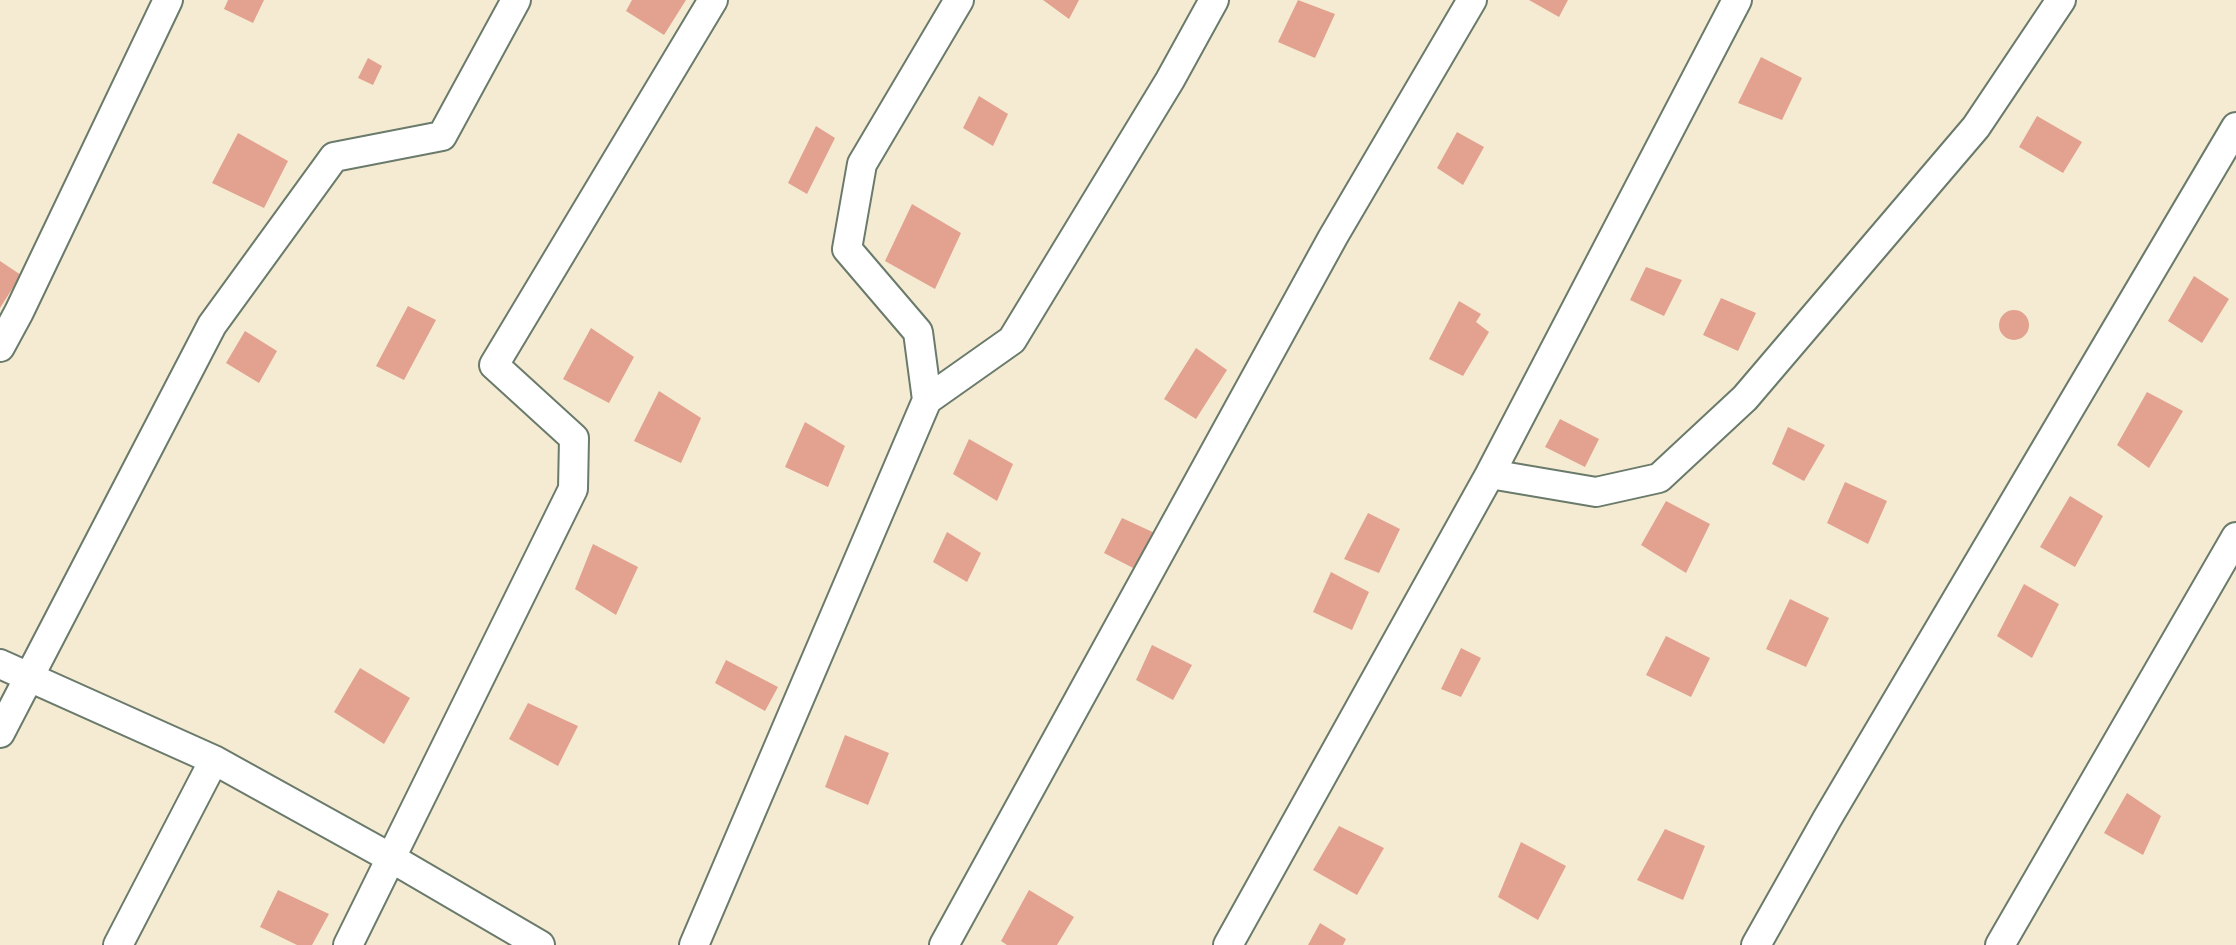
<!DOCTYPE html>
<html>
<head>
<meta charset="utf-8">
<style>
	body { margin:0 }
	canvas { display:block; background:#f4ebd2 }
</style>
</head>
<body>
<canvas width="2236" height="945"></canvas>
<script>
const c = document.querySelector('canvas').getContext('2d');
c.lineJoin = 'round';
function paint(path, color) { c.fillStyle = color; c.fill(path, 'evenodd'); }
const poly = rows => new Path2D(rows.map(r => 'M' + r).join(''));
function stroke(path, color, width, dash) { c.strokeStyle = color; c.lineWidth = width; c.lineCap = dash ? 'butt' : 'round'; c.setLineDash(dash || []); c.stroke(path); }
const building = poly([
	[228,0,264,0,253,23,224,9],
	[632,0,686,0,664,35,626,11],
	[1043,0,1079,0,1069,19],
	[1298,0,1335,14,1315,58,1278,42],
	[1529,0,1568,0,1559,17],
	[1761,57,1802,78,1782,120,1738,103],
	[368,58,382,66,373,85,358,78],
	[979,96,1008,114,993,146,963,128],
	[2037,116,2082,142,2063,173,2019,147],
	[816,126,835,138,807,194,788,183],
	[1457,132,1484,147,1463,185,1437,168],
	[238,133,288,161,264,208,212,183],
	[912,204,961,233,935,289,885,261],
	[0,261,21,275,0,308],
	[1646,267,1682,280,1664,316,1630,300],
	[2194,276,2229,299,2202,343,2168,321],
	[1721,298,1756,313,1738,351,1703,335],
	[1459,301,1481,314,1476,322,1489,332,1463,376,1429,359],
	[408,306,436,320,404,380,376,366],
	'1999 325a15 15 0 1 1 30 0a15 15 0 1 1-30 0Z',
	[591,328,634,357,609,403,563,379],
	[245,331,277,351,259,383,226,363],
	[1196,348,1227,370,1196,419,1164,399],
	[659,391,701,418,681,463,634,441],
	[2147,392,2183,411,2149,468,2117,445],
	[1560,419,1599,439,1585,467,1545,447],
	[805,422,845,446,828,487,785,467],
	[1788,427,1825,445,1804,481,1772,464],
	[969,439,1013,464,997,501,953,474],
	[1845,482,1887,501,1868,544,1827,523],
	[2070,496,2103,516,2075,567,2040,547],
	[1666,501,1710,524,1686,573,1641,545],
	[1368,513,1400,529,1379,573,1344,559],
	[1122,518,1157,534,1139,571,1104,553],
	[947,532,981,553,967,582,933,562],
	[593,544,638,567,616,615,575,589],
	[1331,572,1369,592,1352,630,1313,612],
	[2024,584,2059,604,2032,658,1997,636],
	[1790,599,1829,618,1806,667,1766,649],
	[1666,636,1710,658,1691,697,1646,675],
	[1152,645,1192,665,1173,700,1136,680],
	[1461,648,1481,658,1461,697,1441,689],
	[726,660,778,687,765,711,715,683],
	[360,668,410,698,384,744,334,712],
	[528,703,578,726,558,766,509,739],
	[845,735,889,753,868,805,825,787],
	[2127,793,2161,816,2143,855,2104,833],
	[1339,826,1384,848,1357,895,1313,870],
	[1665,829,1705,846,1683,900,1637,880],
	[1521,842,1566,866,1538,920,1498,897],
	[278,890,329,914,312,945,297,945,260,927],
	[1029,890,1074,917,1057,945,1007,945,1001,941],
	[1320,923,1346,939,1343,945,1308,945]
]);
const minor = poly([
	[0,347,19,312,168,0],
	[927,400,918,332,847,249,862,164,959,0],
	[1490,474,1596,492,1659,478,1745,398,1976,127,2061,0],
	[0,664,214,760,391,858,540,945],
	[0,733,212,325,334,157,442,136,516,0],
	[118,945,214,760],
	[348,945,573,489,574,438,494,365,713,0],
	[694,945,927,400,1012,340,1170,80,1214,0],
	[944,945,1333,237,1472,0],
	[1228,945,1490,474,1737,0],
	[1756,945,1827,819,2236,127],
	[2000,945,2236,537]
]);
paint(building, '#e2a28f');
stroke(minor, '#6a7a6b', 32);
stroke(minor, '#fff', 28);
</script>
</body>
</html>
